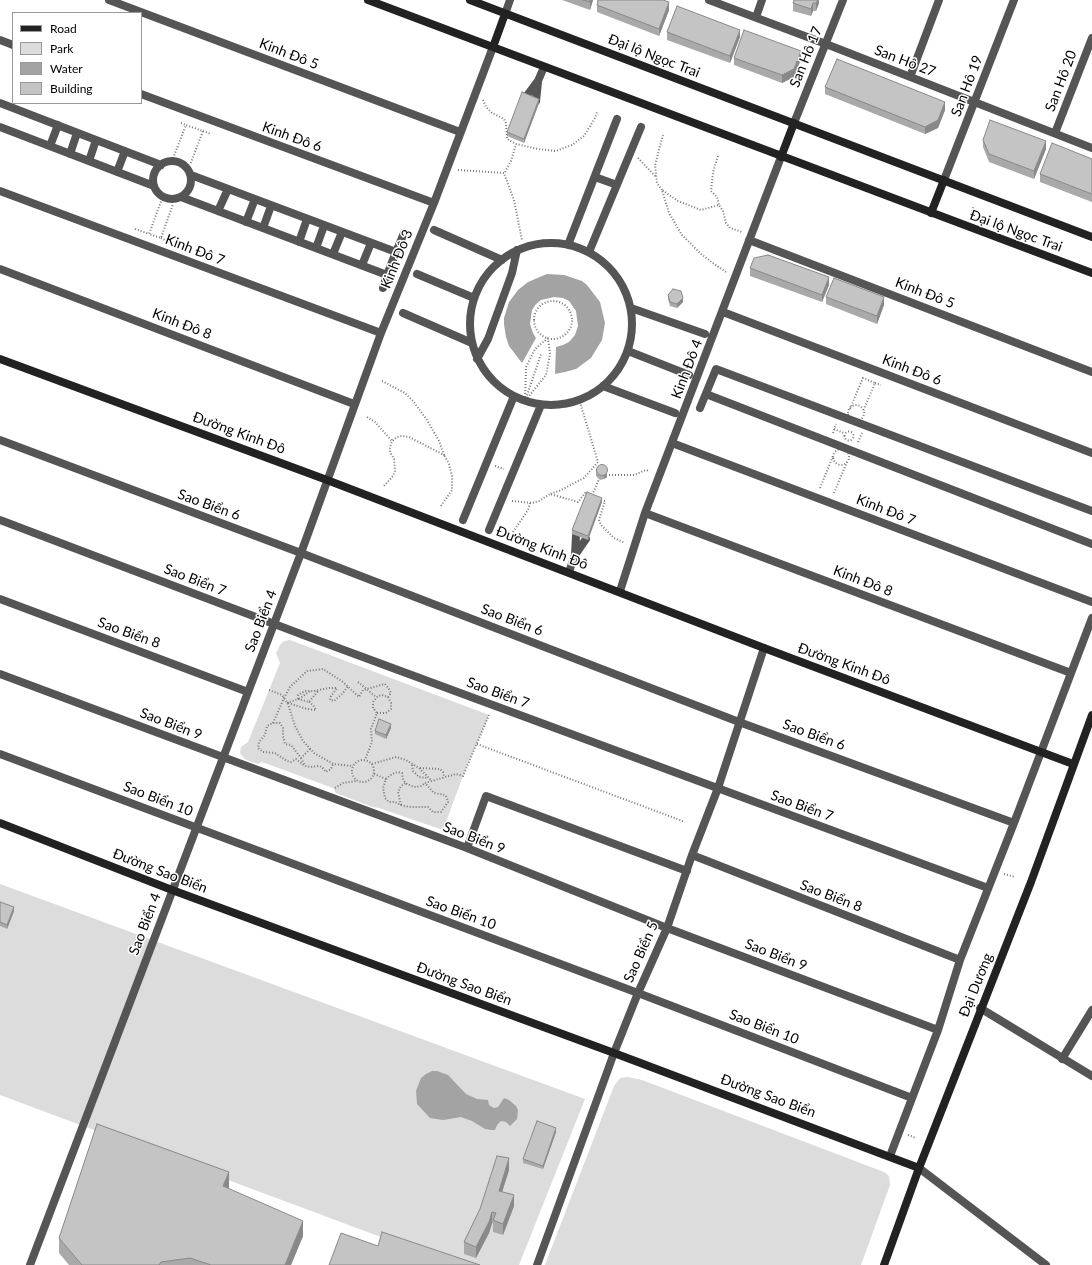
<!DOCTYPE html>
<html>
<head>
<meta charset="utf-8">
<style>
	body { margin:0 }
	#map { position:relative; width:1092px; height:1265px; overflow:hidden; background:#fff; font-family:Lato,sans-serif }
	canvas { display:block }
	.legend { position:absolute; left:12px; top:12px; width:130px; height:92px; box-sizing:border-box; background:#fff; border:1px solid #999; margin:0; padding:5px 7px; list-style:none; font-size:12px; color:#000 }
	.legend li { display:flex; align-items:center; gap:8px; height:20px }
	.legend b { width:20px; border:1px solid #999 }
</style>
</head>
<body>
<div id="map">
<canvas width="1092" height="1265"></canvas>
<ul class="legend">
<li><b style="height:5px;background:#222"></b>Road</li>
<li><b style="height:11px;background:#dcdcdc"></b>Park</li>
<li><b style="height:11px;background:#a3a3a3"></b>Water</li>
<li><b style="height:11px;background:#c4c4c4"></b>Building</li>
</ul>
</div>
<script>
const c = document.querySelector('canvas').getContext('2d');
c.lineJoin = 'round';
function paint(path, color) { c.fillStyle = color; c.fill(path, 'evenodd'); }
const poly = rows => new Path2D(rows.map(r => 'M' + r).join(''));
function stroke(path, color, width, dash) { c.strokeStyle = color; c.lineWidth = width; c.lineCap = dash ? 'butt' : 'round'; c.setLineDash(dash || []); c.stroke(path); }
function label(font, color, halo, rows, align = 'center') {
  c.font = font + ' Lato,sans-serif'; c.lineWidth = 3; c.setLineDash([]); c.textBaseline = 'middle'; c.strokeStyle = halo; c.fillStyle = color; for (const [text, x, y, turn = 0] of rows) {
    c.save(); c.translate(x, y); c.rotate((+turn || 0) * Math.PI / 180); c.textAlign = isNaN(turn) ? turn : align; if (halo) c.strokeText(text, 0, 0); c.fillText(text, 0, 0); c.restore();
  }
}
const green = poly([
	[290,640,489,715,463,776,443,830,379,808,372,807,336,793,333,788,262,762,258,764,246,760,241,755,240,752,241,747,248,742,280,663,276,653,280,645,284,641],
	[0,884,585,1099,519,1265,456,1265,0,1095],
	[628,1077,642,1080,884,1172,889,1176,890,1185,861,1265,545,1265,614,1086,620,1078]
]);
const water = poly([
	[547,274,564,275,582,281,587,285,600,302,605,323,602,340,591,358,576,369,565,372,555,374,556,347,563,345,569,342,575,335,578,326,576,311,569,301,563,298,554,297,541,300,536,304,532,310,530,324,533,333,536,338,522,363,509,346,506,337,504,324,504,318,509,302,518,290,528,282],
	[432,1071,437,1071,448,1075,466,1094,477,1099,488,1100,489,1105,494,1108,498,1107,504,1098,509,1100,516,1106,518,1110,517,1119,510,1126,506,1122,501,1121,497,1125,495,1130,492,1130,485,1129,472,1121,461,1117,443,1120,430,1118,417,1104,416,1091,421,1078,426,1074]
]);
const path = poly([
	[483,100,486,107,492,113,504,119,506,123,507,139,516,144,538,149,556,151,572,145,584,136,595,118,597,112],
	[181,123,186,125],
	[203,131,211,134],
	[718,156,713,172,711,191,717,197,719,205],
	[638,158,656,177],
	[172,161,186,125,203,131,190,165],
	[458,170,504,173,514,200,522,240],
	[505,172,511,161,516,144],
	[662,190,657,183,655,165,663,135],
	[163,196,149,234,161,238,173,204],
	[971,214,974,206],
	[135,229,149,234],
	[161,238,169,242],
	[726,272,714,264,701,254,682,235,669,213,662,190,678,201,701,210,719,205,723,211,726,223,730,228,742,232],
	'534 320a19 19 0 1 1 38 0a19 19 0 1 1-38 0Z',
	[548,338,550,354,546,375,525,401,526,367,535,349,548,338],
	[382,381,405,393,413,401,427,420,439,441,444,455,409,437,402,436,397,437,392,441,390,447,390,452,394,459,395,471,393,476,384,486],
	[875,383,881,385],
	[526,398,541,354],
	[579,399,598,462,584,478,559,491,550,494,578,502,585,493,588,495],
	'848 413a8 8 0 1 1 16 0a8 8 0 1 1-16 0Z',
	[850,409,863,378,875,383,863,411],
	[367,417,375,422,392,441],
	[834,429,844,433],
	'844.5 436a4.5 4.5 0 1 1 9 0a4.5 4.5 0 1 1-9 0Z',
	[833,433,836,424],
	[858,442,862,433],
	'833 457a8 8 0 1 1 16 0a8 8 0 1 1-16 0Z',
	[495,466,504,469],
	[606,475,634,475,646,470,650,471],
	[820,488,833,456],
	[834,493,847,462],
	[592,495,600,477],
	[601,500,605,501,599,520,601,525,614,538,625,543],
	[512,501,532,503,539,501,550,494],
	[441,506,452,490,452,476,449,464,444,455],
	[513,532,528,510,530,503],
	[358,682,376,697],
	[269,690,282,695,288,704,295,726,303,741,314,753,333,764,353,766],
	[298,699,309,702,318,691],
	[299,699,310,691],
	[287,703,298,699,298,695,305,691,314,691,329,688,337,688,331,696,330,700,334,701,343,693,348,686],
	[288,703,307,709,316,710,313,705,309,702],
	[377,713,386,713,391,709,391,703,388,697],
	[273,723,284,698,290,687,307,671,323,669,343,682,359,697,363,690,385,684,389,689,391,693,388,697,382,695,378,696,373,702,373,708,377,713,371,729,372,742,365,760],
	[477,744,685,822],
	[310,749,301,758,291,745,285,744,283,736,283,728,280,723,273,723,267,726,265,735,259,742,258,748,263,752,275,753,287,761,291,762,296,759,305,766,311,767,319,766,322,767,326,772,331,769,333,764],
	[301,758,305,766],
	'352 771a11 11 0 1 1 22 0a11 11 0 1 1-22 0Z',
	[372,764,396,757,406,760,419,768,432,781],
	[412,765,413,771,419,777,428,778],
	[420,768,440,769,443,772,444,777],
	[374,774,386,779,383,788,385,798,389,802,395,802,403,806,411,807,428,807,433,812,441,812,448,802,447,798,445,795,434,793,425,783,456,774,463,776,489,715],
	[386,779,392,774,398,772,402,773,403,780,407,784,414,787,421,786,425,783],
	[335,788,343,783,356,781],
	[401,805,398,792,401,786,406,783],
	[1004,874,1015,877],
	[908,1135,916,1138]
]);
const street = poly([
	[109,0,460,132],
	[709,0,826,44,1092,148],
	[505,14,510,0],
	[756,17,762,0],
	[0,40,13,45],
	[910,77,939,0],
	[141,94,434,203],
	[526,97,538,81,544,67],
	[536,101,538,82],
	[0,103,161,165],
	[794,123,843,0],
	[0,127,154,186],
	[1055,133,1092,38],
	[50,146,58,125],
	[70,154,77,133],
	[89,161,96,140],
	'153 180a19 19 0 1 1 38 0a19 19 0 1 1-38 0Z',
	[117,172,125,151],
	[595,177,617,185],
	[944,180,1014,0],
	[0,191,381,333],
	[181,197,387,275,396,252,191,175],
	[218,211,228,189],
	[246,222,255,199],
	[263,228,271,206],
	[434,230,502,260],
	[749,240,1092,372],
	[299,242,307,219],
	'470 324a81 81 0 1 1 162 0a81 81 0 1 1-162 0Z',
	[568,245,617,119],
	[316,248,324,226],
	[396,252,404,233],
	[589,252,641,127],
	[333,254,342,232],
	[362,265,371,243],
	[0,269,354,404],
	[417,274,474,298],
	[383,288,387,275],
	[631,308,705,334],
	[723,312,1092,453],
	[403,313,472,343],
	[628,351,689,375],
	[477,359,488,339,512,273,517,250],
	[603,386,675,413],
	[706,394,1092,544],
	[700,408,716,369,1092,511],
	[0,440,301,553,739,722,1014,823],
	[672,443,1092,602],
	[645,513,1071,673],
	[0,520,306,636,988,888],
	[463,520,514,396],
	[489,530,541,405],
	[575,554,576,536],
	[569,572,575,555,586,539],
	[620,591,645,513,781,157],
	[0,599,248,692],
	[0,674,467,848,667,928,938,1030],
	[0,754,638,993,912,1098],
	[467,848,486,796,687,871],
	[692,855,960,960],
	[980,1008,1092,1076],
	[1062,1059,1092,1010],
	[890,1156,938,1030,960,960,1014,823,1092,618],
	[919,1168,1046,1265],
	[30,1265,301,553,381,333,434,203,493,47],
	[537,1265,614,1053,638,993,667,928,692,855,718,788,764,648]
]);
const secondary = poly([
	[368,0,1092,273],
	[470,0,1092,237],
	[493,47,505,14],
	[781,157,794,123],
	[931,213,944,180],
	[0,359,327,480,764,648,1073,764],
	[0,823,172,890,614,1053,919,1168],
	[884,1265,919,1168,1031,882,1092,715]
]);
const wall = poly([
	[562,0,593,0,590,10],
	[819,0,819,3,816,11,813,11,811,16,793,11,793,3],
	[597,5,669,10,659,36,597,12],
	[667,32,740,37,730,63,667,40],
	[734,58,801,59,794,77,782,83,734,65],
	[825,87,945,110,938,128,925,134,825,94],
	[539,103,524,143,507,136,507,132],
	[983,140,1046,149,1034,179,989,162,983,147],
	[1092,159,1092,202,1040,182,1040,174],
	[750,268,829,285,822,302,750,276],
	[668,295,683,302,677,308,670,306,668,299],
	[826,297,884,305,877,324,826,304],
	[596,469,607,477,604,479,600,480,596,476],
	[602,502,588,540,572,534,572,530],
	[391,728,386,739,375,734,375,731],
	[0,902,14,911,7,929,0,926],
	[556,1132,543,1169,523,1163,523,1159],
	[509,1170,502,1192,514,1206,503,1235,493,1232,493,1223,492,1223,489,1233,476,1258,464,1254,464,1242,480,1209],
	[229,1187,228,1188,303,1236,291,1265,69,1265,59,1253,59,1238]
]);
const shadedWall = poly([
	[590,0,593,0,590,10],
	[818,0,819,0,819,3,816,11,816,3],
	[669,2,669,10,659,36,659,29],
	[813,3,813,11,811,16,811,9],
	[740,30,740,37,730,63,730,56],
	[801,51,801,59,794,77,782,83,782,75],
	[539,99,539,103,524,143,524,139],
	[945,102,945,110,938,128,925,134,925,127],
	[1046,141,1046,149,1034,179,1034,171],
	[829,277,829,285,822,302,822,295],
	[884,297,884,305,877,324,877,316],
	[683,298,683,302,677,308,677,304],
	[607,473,607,477,604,479,604,475],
	[602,498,602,502,588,540,588,536],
	[391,724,391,728,386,739,386,735],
	[14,907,14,911,7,929,7,925],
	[556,1128,556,1132,543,1169,543,1166],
	[509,1158,509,1170,499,1202,499,1191],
	[229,1172,229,1187,223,1201,223,1186],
	[514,1195,514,1206,503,1235,503,1224],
	[492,1212,492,1223,489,1233,476,1258,476,1247],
	[303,1221,303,1236,291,1265,285,1265]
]);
const building = poly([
	[583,0,590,0,590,2,583,0],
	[598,0,663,0,669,2,659,29,597,5,598,0],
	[794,0,818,0,816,3,813,3,811,9,793,3,794,0],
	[677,6,740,30,730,56,667,32,677,6],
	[744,30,801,51,794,69,782,75,734,58,744,30],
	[837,59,945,102,938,120,925,127,825,87,837,59],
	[522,92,539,99,524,139,507,132,522,92],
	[990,120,1046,141,1034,171,989,154,983,140,990,120],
	[1052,143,1092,159,1092,194,1040,174,1052,143],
	[768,255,829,277,822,295,750,268,754,258,768,255],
	[834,278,884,297,877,316,826,297,834,278],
	[673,289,681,291,683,298,677,304,670,302,668,295,673,289],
	'596.5 470a5.5 5.5 0 1 1 11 0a5.5 5.5 0 1 1-11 0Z',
	[587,492,602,498,588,536,572,530,587,492],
	[379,719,391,724,386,735,375,731,379,719],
	[0,902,14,907,7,925,0,922,0,902],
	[537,1121,556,1128,543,1166,523,1159,537,1121],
	[97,1124,229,1172,223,1186,303,1221,285,1265,211,1265,190,1258,161,1262,159,1265,82,1265,59,1238,97,1124],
	[497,1156,509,1158,499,1191,514,1195,503,1224,493,1220,496,1213,492,1212,489,1222,476,1247,464,1242,480,1209,497,1156],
	[382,1232,480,1265,329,1265,341,1233,378,1246,382,1232]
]);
const streetNames = [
	["Kinh Đô 5",289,54,21],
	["Đại lộ Ngọc Trai",654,56,21],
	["San Hô 17",806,57,-68],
	["San Hô 27",905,61,21],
	["San Hô 20",1061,81,-69],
	["San Hô 19",967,86,-69],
	["Kinh Đô 6",292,137,20],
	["Đại lộ Ngọc Trai",1016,231,20],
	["Kinh Đô 7",195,250,21],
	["Kinh Đô 3",397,259,-68],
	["Kinh Đô 5",925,293,21],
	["Kinh Đô 8",182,324,21],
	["Kinh Đô 4",687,369,-69],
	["Kinh Đô 6",912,370,21],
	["Đường Kinh Đô",239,433,20],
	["Sao Biển 6",209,505,20],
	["Kinh Đô 7",886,510,21],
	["Đường Kinh Đô",542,548,21],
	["Sao Biển 7",195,580,21],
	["Kinh Đô 8",863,581,21],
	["Sao Biển 6",512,620,21],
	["Sao Biển 4",261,621,-69],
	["Sao Biển 8",129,633,20],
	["Đường Kinh Đô",844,664,20],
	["Sao Biển 7",498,693,20],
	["Sao Biển 9",171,724,21],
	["Sao Biển 6",814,735,20],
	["Sao Biển 10",158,799,21],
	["Sao Biển 7",802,806,20],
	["Sao Biển 9",474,838,21],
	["Đường Sao Biển",160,871,21],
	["Sao Biển 8",831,896,21],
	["Sao Biển 10",461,913,20],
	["Sao Biển 4",145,924,-69],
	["Sao Biển 5",641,952,-66],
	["Sao Biển 9",776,955,21],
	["Đường Sao Biển",464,984,20],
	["Đại Dương",976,985,-68],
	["Sao Biển 10",764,1027,21],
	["Đường Sao Biển",768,1096,20]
];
paint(green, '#dcdcdc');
paint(water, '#a3a3a3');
stroke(path, '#777', 2, [1, 2]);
stroke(street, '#555', 8);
stroke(secondary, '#222', 8);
paint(wall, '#a9a9a9');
paint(shadedWall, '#898989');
paint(building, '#c4c4c4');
stroke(building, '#898989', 1);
label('14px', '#000', '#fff', streetNames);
</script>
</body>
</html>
